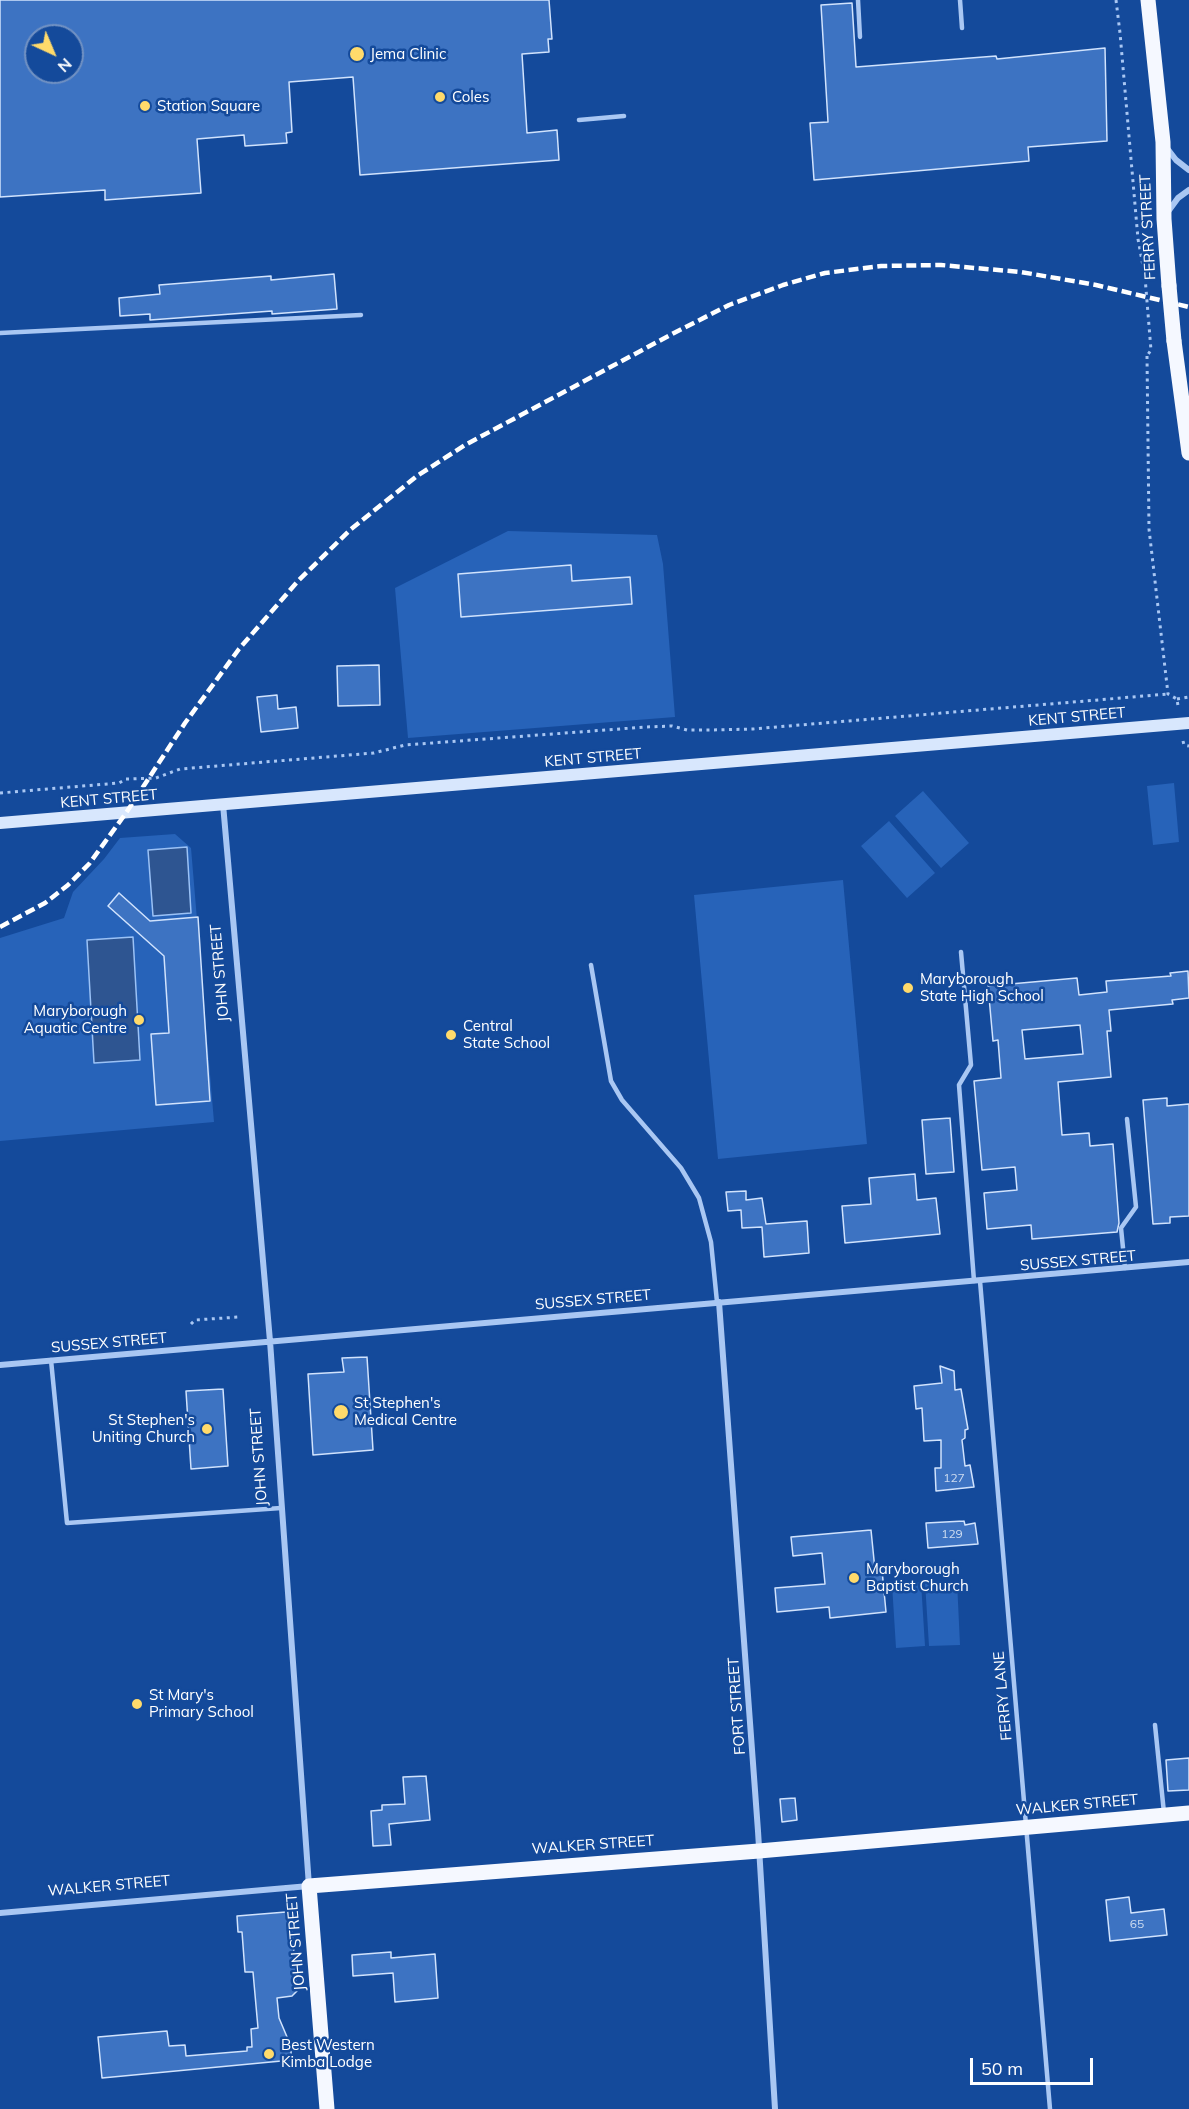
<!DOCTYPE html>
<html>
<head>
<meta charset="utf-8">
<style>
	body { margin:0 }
	#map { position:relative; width:1189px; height:2109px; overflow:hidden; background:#144a9b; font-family:Mulish,sans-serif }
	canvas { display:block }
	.north { position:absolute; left:24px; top:24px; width:60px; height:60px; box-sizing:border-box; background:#144a9b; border:2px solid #7292c3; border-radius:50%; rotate:136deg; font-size:16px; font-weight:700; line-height:24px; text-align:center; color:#fff }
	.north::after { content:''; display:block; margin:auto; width:21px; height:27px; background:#ffda6b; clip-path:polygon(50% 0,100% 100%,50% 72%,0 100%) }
	.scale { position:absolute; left:970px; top:2058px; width:123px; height:27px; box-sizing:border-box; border:3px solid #fff; border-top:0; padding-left:8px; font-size:18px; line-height:21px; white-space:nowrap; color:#fff; -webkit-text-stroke:4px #144a9b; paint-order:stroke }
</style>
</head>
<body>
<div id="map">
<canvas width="1189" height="2109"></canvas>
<div class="north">N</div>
<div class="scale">50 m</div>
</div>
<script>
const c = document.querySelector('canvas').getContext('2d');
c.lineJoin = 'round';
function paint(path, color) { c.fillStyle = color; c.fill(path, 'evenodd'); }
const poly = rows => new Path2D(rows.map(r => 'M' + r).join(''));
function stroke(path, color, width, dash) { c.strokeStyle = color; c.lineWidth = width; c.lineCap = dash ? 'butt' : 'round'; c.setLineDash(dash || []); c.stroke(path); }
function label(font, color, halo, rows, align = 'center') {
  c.font = font + ' Mulish,sans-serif'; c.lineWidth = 5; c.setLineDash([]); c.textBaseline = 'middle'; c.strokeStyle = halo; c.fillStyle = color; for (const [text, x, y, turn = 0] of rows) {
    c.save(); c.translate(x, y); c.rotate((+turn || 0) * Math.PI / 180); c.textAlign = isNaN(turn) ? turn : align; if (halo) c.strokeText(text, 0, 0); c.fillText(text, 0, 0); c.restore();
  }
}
const green = poly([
	[508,531,657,535,663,564,675,717,408,738,395,588],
	[1174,783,1179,842,1153,845,1147,786],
	[923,791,969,843,941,868,895,816],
	[889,821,935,873,907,898,861,846],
	[175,834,191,848,214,1122,0,1141,0,938,64,918,73,892,104,859,120,838],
	[843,880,867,1144,718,1159,694,895],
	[957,1581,960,1645,929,1646,925,1582],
	[921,1582,925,1646,896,1648,892,1584]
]);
const water = poly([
	[187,847,191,913,153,916,148,850,187,847],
	[133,937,140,1060,94,1063,87,940,133,937]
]);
const building = poly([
	[0,0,549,0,552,39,548,39,549,52,522,54,527,133,557,130,559,160,360,175,353,77,289,82,292,132,286,133,287,143,245,146,244,135,197,139,201,193,105,200,105,190,0,197,0,0],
	[36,36,72,36,72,72,36,72,36,36],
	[852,3,856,67,996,56,997,59,1105,48,1107,141,1028,147,1029,161,814,180,810,123,828,122,821,5,852,3],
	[334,274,337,309,272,314,272,311,150,320,150,314,120,316,119,298,160,294,159,285,271,276,271,280,334,274],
	[571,565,572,581,630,577,632,604,461,617,458,574,571,565],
	[379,665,380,705,338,706,337,666,379,665],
	[277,695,278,709,296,707,298,728,261,732,257,697,277,695],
	[119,893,150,921,198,917,210,1101,156,1105,151,1034,169,1033,164,956,108,906,119,893],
	[1188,971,1189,998,1172,1000,1173,1004,1109,1010,1111,1031,1107,1031,1111,1077,1058,1082,1062,1135,1089,1133,1090,1146,1113,1144,1119,1223,1117,1232,1032,1239,1031,1225,987,1229,984,1193,1017,1190,1015,1167,982,1170,974,1081,1001,1078,998,1040,993,1041,988,986,1077,978,1079,995,1107,992,1106,981,1171,976,1170,973,1188,971],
	[1080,1025,1083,1054,1025,1059,1022,1030,1080,1025],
	[1167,1098,1167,1106,1189,1104,1189,1216,1170,1217,1170,1223,1153,1224,1143,1100,1167,1098],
	[950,1118,954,1172,926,1174,922,1120,950,1118],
	[915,1174,917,1200,936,1198,940,1234,845,1243,842,1206,871,1204,869,1178,915,1174],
	[746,1191,746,1200,762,1198,766,1224,807,1221,809,1253,764,1257,762,1227,742,1228,741,1210,728,1211,726,1192,746,1191],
	[367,1357,373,1450,313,1455,308,1374,344,1372,342,1358,367,1357],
	[940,1366,954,1371,955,1390,961,1389,968,1429,965,1430,965,1438,962,1440,965,1466,970,1465,974,1487,936,1491,935,1468,941,1468,941,1440,924,1441,922,1408,916,1409,914,1386,942,1383,940,1366],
	[223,1389,228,1466,191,1469,186,1391,223,1389],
	[964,1521,965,1525,975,1523,978,1544,928,1548,926,1523,964,1521],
	[871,1530,875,1570,882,1570,886,1612,830,1618,829,1607,777,1612,775,1588,825,1584,822,1553,793,1556,791,1537,871,1530],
	[1189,1758,1189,1790,1168,1791,1166,1760,1189,1758],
	[426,1776,430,1820,389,1824,391,1845,373,1846,371,1811,382,1810,382,1805,405,1804,403,1777,426,1776],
	[795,1798,797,1820,782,1822,780,1799,795,1798],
	[1129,1897,1131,1913,1164,1909,1167,1935,1110,1941,1106,1900,1129,1897],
	[286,1912,291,1916,297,1991,292,1996,277,1998,279,2018,290,2044,292,2060,102,2078,98,2037,167,2031,169,2046,185,2045,186,2056,247,2051,247,2047,252,2047,251,2029,258,2028,253,1972,245,1972,242,1932,238,1932,237,1916,286,1912],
	[391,1952,391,1958,435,1954,438,1998,395,2002,393,1973,353,1976,352,1955,391,1952]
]);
const path = poly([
	[1116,0,1120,33,1138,239,1145,277],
	[1147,356,1149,529,1168,694,1177,699,1178,706],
	[1177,699,1189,697],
	[1183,741,1184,745,1189,746],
	[0,793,119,783,126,779,156,778,180,769,374,753,405,745,646,727,672,726,687,730,709,730,753,729,1168,694],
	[191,1324,195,1320,239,1317]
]);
const lane = poly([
	[858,0,860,37],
	[960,0,962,28],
	[579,120,624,116],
	[0,333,361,315],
	[961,952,971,1065,959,1085,974,1281],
	[591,965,611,1081,622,1100,681,1168,699,1198,711,1242,717,1302],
	[1125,1268,1121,1228,1136,1207,1127,1119],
	[980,1281,1050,2109],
	[51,1360,67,1523,281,1508],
	[1155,1725,1164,1813]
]);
const street = poly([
	[1166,147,1176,160,1189,170],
	[1167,213,1178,198,1189,190],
	[719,1302,758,1831,775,2109],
	[0,1365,1189,1262],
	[0,1913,309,1886,270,1341,223,804]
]);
const secondary = poly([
	[0,823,1189,723]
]);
const primary = poly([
	[1148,0,1163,142,1164,219,1169,286],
	[1174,341,1189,453],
	[327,2109,309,1886,759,1851,1189,1813]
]);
const rail = poly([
	[0,927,45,903,68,885,89,864,126,813,185,723,239,649,298,581,350,530,417,476,465,445,674,333,729,305,783,285,825,273,881,266,941,265,1021,272,1096,285,1189,307]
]);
const pathBridge = poly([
	[1145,277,1151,350,1147,356]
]);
const primaryBridge = poly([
	[1169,286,1174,341]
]);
const markers = [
	[357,54,8,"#ffda6b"],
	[440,97,6,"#ffda6b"],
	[145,106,6,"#ffda6b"],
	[908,988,6,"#ffda6b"],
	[139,1020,6,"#ffda6b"],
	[451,1035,6,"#ffda6b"],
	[341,1412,8,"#ffda6b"],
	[207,1429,6,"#ffda6b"],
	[854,1578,6,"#ffda6b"],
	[137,1704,6,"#ffda6b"],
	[269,2054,6,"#ffda6b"]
];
const numberNames = [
	["127",954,1478],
	["129",952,1534],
	["65",1137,1924]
];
const poiNames = [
	["Jema Clinic",370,54],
	["Coles",452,97],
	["Station Square",157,106],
	["Maryborough",920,979],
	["State High School",920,996],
	["Maryborough",127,1011,"right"],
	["Aquatic Centre",127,1028,"right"],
	["Central",463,1026],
	["State School",463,1043],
	["St Stephen's",354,1403],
	["Medical Centre",354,1420],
	["St Stephen's",195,1420,"right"],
	["Uniting Church",195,1437,"right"],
	["Maryborough",866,1569],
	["Baptist Church",866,1586],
	["St Mary's",149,1695],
	["Primary School",149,1712],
	["Best Western",281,2045],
	["Kimba Lodge",281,2062]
];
const streetNames = [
	["FERRY STREET",1148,227,-93],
	["KENT STREET",1077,717,-5],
	["KENT STREET",593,758,-5],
	["KENT STREET",109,799,-5],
	["JOHN STREET",220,973,-95],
	["SUSSEX STREET",1078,1261,-5],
	["SUSSEX STREET",593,1300,-5],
	["SUSSEX STREET",109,1343,-5],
	["JOHN STREET",259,1457,-94],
	["FERRY LANE",1003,1696,-95],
	["FORT STREET",737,1706,-94],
	["WALKER STREET",1077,1805,-5],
	["WALKER STREET",593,1845,-4],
	["WALKER STREET",109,1886,-5],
	["JOHN STREET",296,1942,-95]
];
paint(green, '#2763b9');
paint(water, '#2e5591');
stroke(water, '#9bc2f6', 1.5);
paint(building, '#3d73c2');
stroke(building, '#d1e3fd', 1.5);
stroke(path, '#a9c7f3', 3, [3, 4.5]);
stroke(lane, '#a9c7f3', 4.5);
stroke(street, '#a9c7f3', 6);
stroke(secondary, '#d8e7fd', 12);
stroke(primary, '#f5f8ff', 15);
stroke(rail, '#fff', 4.5, [10, 4.5]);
stroke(pathBridge, '#a9c7f3', 3, [3, 4.5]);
stroke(primaryBridge, '#f5f8ff', 15);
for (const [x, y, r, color] of markers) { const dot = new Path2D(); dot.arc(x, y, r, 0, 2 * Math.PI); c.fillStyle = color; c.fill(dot); stroke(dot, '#144a9b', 2); }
label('12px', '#cedcf0', null, numberNames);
label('15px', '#fff', '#144a9b', poiNames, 'left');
label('15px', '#fff', '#144a9b', streetNames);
</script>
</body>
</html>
